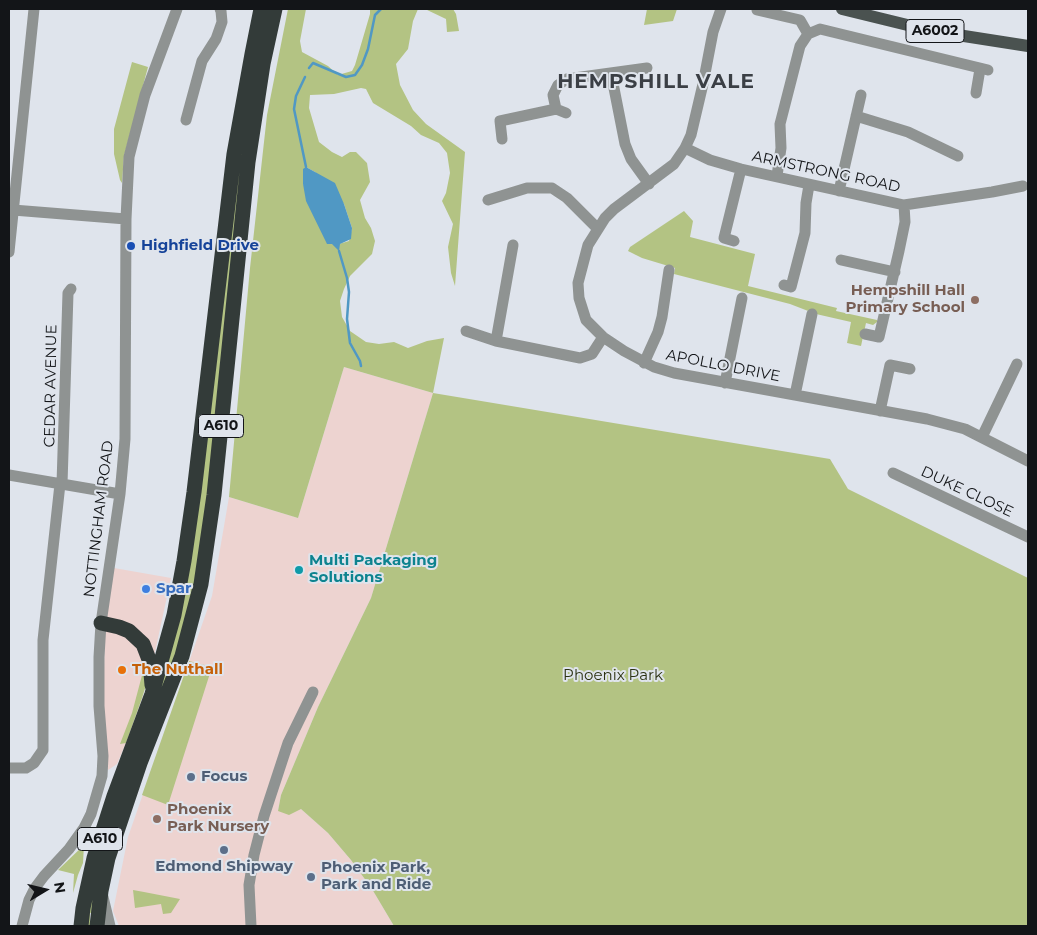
<!DOCTYPE html>
<html>
<head>
<meta charset="utf-8">
<style>
	body { margin:0 }
	#map { position:relative; width:1037px; height:935px; overflow:hidden; background:#dfe4ec; font-family:Montserrat,sans-serif }
	canvas { display:block }
	.frame { position:absolute; inset:0; border:10px solid #131518; pointer-events:none }
	.north { position:absolute; left:20px; top:865px; width:50px; height:50px; -webkit-text-stroke:4px #dfe4ec; paint-order:stroke; rotate:81deg; font-size:14px; font-weight:700; line-height:20px; text-align:center; color:#131518 }
	.north::after { content:''; display:block; margin:auto; width:18px; height:22px; background:#131518; clip-path:polygon(50% 0,100% 100%,50% 72%,0 100%) }
</style>
</head>
<body>
<div id="map">
<canvas width="1037" height="935"></canvas>
<div class="frame"></div>
<div class="north">N</div>
</div>
<script>
const c = document.querySelector('canvas').getContext('2d');
c.lineJoin = 'round';
function paint(path, color) { c.fillStyle = color; c.fill(path, 'evenodd'); }
const poly = rows => new Path2D(rows.map(r => 'M' + r).join(''));
function stroke(path, color, width, dash) { c.strokeStyle = color; c.lineWidth = width; c.lineCap = dash ? 'butt' : 'round'; c.setLineDash(dash || []); c.stroke(path); }
function label(font, color, halo, rows, align = 'center') {
  c.font = font + ' Montserrat,sans-serif'; c.lineWidth = 4; c.setLineDash([]); c.textBaseline = 'middle'; c.strokeStyle = halo; c.fillStyle = color; for (const [text, x, y, turn = 0] of rows) {
    c.save(); c.translate(x, y); c.rotate((+turn || 0) * Math.PI / 180); c.textAlign = isNaN(turn) ? turn : align; if (halo) c.strokeText(text, 0, 0); c.fillText(text, 0, 0); c.restore();
  }
}
const commercial = poly([
	[344,367,433,393,371,598,318,707,281,795,278,811,301,809,328,833,351,860,372,889,394,926,119,926,113,911,128,837,212,596,229,497,298,518],
	[114,568,171,578,155,652,142,698,126,743,117,764,108,770,103,716,105,621]
]);
const green = poly([
	[267,9,195,597,93,913,90,913,90,926,85,926,89,903,163,672,236,172],
	[288,9,306,9,300,41,302,52,328,66,338,75,352,71,355,65,370,14,370,9,418,9,413,21,408,49,396,64,400,85,413,110,426,124,465,152,455,286,451,273,448,247,453,224,442,201,446,193,450,173,447,153,439,143,421,135,411,126,373,103,366,89,361,88,334,94,310,95,309,108,319,142,332,152,342,157,350,152,356,152,367,163,370,182,360,200,365,218,371,228,375,241,372,254,350,276,344,289,340,301,342,317,350,331,366,342,379,344,394,342,408,348,427,341,444,338,433,393,830,459,848,489,1028,578,1028,926,394,926,372,889,351,860,328,833,301,809,289,815,278,811,281,795,318,707,371,598,433,393,344,367,298,518,229,497,250,268,267,115],
	[306,167,315,172,344,204,352,228,349,241,339,244,303,184],
	[425,9,453,9,456,14,459,31,447,32,446,19],
	[647,9,677,9,673,21,644,25],
	[132,62,148,67,124,156,122,183,120,180,114,154,114,129],
	[684,211,693,221,690,237,755,254,748,286,837,308,836,311,877,320,877,322,873,325,866,323,861,346,847,343,851,322,816,314,790,304,674,274,675,268,642,258,628,251,630,247],
	[189,661,212,667,168,805,142,795],
	[145,664,148,679,142,698,126,743,120,744,132,713],
	[84,845,83,863,78,875,73,893,74,874,58,870],
	[133,890,144,892,180,899,171,913,163,914,161,904,135,908]
]);
const water = poly([
	[306,167,335,183,344,204,352,228,351,239,340,244,339,251,332,244,327,244,306,201,303,184,303,169]
]);
const stream = poly([
	[309,68,313,63,346,77,355,75,362,65,368,49,375,15,381,9],
	[305,77,296,96,294,109,306,167],
	[339,251,347,278,349,292,347,319,350,343,360,361,361,366]
]);
const minor = poly([
	[721,9,713,32,703,84,691,135,685,148,674,164,614,209,605,218,588,245,578,283,579,298,586,320,603,337,624,351,654,367,674,373,927,419,965,429,1028,461],
	[757,10,800,20,808,34],
	[611,73,625,144,631,159,649,184],
	[976,93,980,69],
	[556,109,553,95,558,85,567,79,647,68],
	[856,116,908,132,958,156],
	[186,120,202,61,216,39,222,22,221,11,220,9],
	[502,139,500,121,556,109,566,113],
	[685,148,710,160,741,169,904,205,992,192,1023,186],
	[777,176,781,148,780,124,800,46,808,34,820,29,988,70],
	[839,191,861,95],
	[488,200,527,188,552,188,567,198,597,228],
	[13,210,126,219],
	[734,241,724,238,741,169],
	[9,252,34,9],
	[841,260,895,272],
	[784,285,791,287,805,233,806,203,809,185],
	[466,331,496,341,580,358,592,354,603,337],
	[865,334,879,337,899,251,905,222,904,205],
	[496,341,513,245],
	[644,363,658,332,662,317,669,270],
	[725,383,742,298],
	[795,395,812,314],
	[880,411,890,365,910,369],
	[982,437,1017,364],
	[893,473,1028,537],
	[9,475,120,494],
	[62,484,68,293,71,289],
	[9,768,26,768,34,763,43,750,43,640,60,484],
	[103,897,110,926],
	[22,926,29,900,35,888,44,876,69,849,84,828,91,814,102,776,103,756,99,706,99,657,101,623,120,494,125,439,126,219,129,157,145,95,177,9],
	[251,926,249,885,254,855,264,816,288,743,313,692]
]);
const major = poly([
	[842,9,932,31,1028,46]
]);
const highway = poly([
	[101,623,119,627,129,631,143,644,150,662,152,685],
	[81,926,83,908,94,858,114,796,152,694,174,615,184,561,194,492,234,154,252,54,261,9],
	[97,926,101,891,108,858,140,763,182,656,201,584,214,495,248,162,263,64,275,9]
]);
const markers = [
	[131,246,5,"#1a4fb4"],
	[975,300,5,"#8d6e63"],
	[299,570,5,"#0f9aa8"],
	[146,589,5,"#3f7fe0"],
	[122,670,5,"#e8710a"],
	[191,777,5,"#5c6f8a"],
	[157,819,5,"#8d6e63"],
	[224,850,5,"#5c6f8a"],
	[311,877,5,"#5c6f8a"]
];
const shields = [
	[935,31,58],
	[221,426,45],
	[100,839,45]
];
const shieldNames = [
	["A6002",935,31],
	["A610",221,426],
	["A610",100,839]
];
const streetNames = [
	["ARMSTRONG ROAD",826,172,12],
	["APOLLO DRIVE",723,366,11],
	["CEDAR AVENUE",51,386,-89],
	["DUKE CLOSE",967,492,25],
	["NOTTINGHAM ROAD",99,519,-83]
];
const transitNames = [
	["Highfield Drive",141,246]
];
const educationNames = [
	["Hempshill Hall",965,291],
	["Primary School",965,308],
	["Phoenix",167,810,"left"],
	["Park Nursery",167,827,"left"]
];
const cultureNames = [
	["Multi Packaging",309,561],
	["Solutions",309,578]
];
const shopNames = [
	["Spar",156,589]
];
const foodNames = [
	["The Nuthall",132,670]
];
const parkNames = [
	["Phoenix Park",613,676]
];
const serviceNames = [
	["Focus",201,777],
	["Edmond Shipway",224,867,"center"],
	["Phoenix Park,",321,868],
	["Park and Ride",321,885]
];
const districtNames = [
	["HEMPSHILL VALE",656,82]
];
paint(commercial, '#edd3d0');
paint(green, '#b3c383');
paint(water, '#5098c4');
stroke(stream, '#5098c4', 2.5);
stroke(minor, '#8f9392', 11);
stroke(major, '#4a5250', 12);
stroke(highway, '#333b39', 15);
for (const [x, y, r, color] of markers) { const dot = new Path2D(); dot.arc(x, y, r, 0, 2 * Math.PI); c.fillStyle = color; c.fill(dot); stroke(dot, '#dfe4ec', 2); }
for (const [x, y, w] of shields) { const box = new Path2D(); box.roundRect(x - w / 2, y - 11.5, w, 23, 4); c.fillStyle = '#dfe4ec'; c.fill(box); stroke(box, '#131518', 1); }
label('bold 14px', '#131518', null, shieldNames);
label('15px', '#131518', '#dfe4ec', streetNames);
label('bold 15px', '#164399', '#dfe4ec', transitNames, 'left');
label('bold 15px', '#785e54', '#dfe4ec', educationNames, 'right');
label('bold 15px', '#0d838f', '#dfe4ec', cultureNames, 'left');
label('bold 15px', '#366cbe', '#dfe4ec', shopNames, 'left');
label('bold 15px', '#c56008', '#dfe4ec', foodNames, 'left');
label('15px', '#2b3212', '#dfe4ec', parkNames);
label('bold 15px', '#4e5e75', '#dfe4ec', serviceNames, 'left');
c.letterSpacing = '1px';
label('bold 20px', '#3b3f45', '#dfe4ec', districtNames);
c.letterSpacing = '0px';
</script>
</body>
</html>
